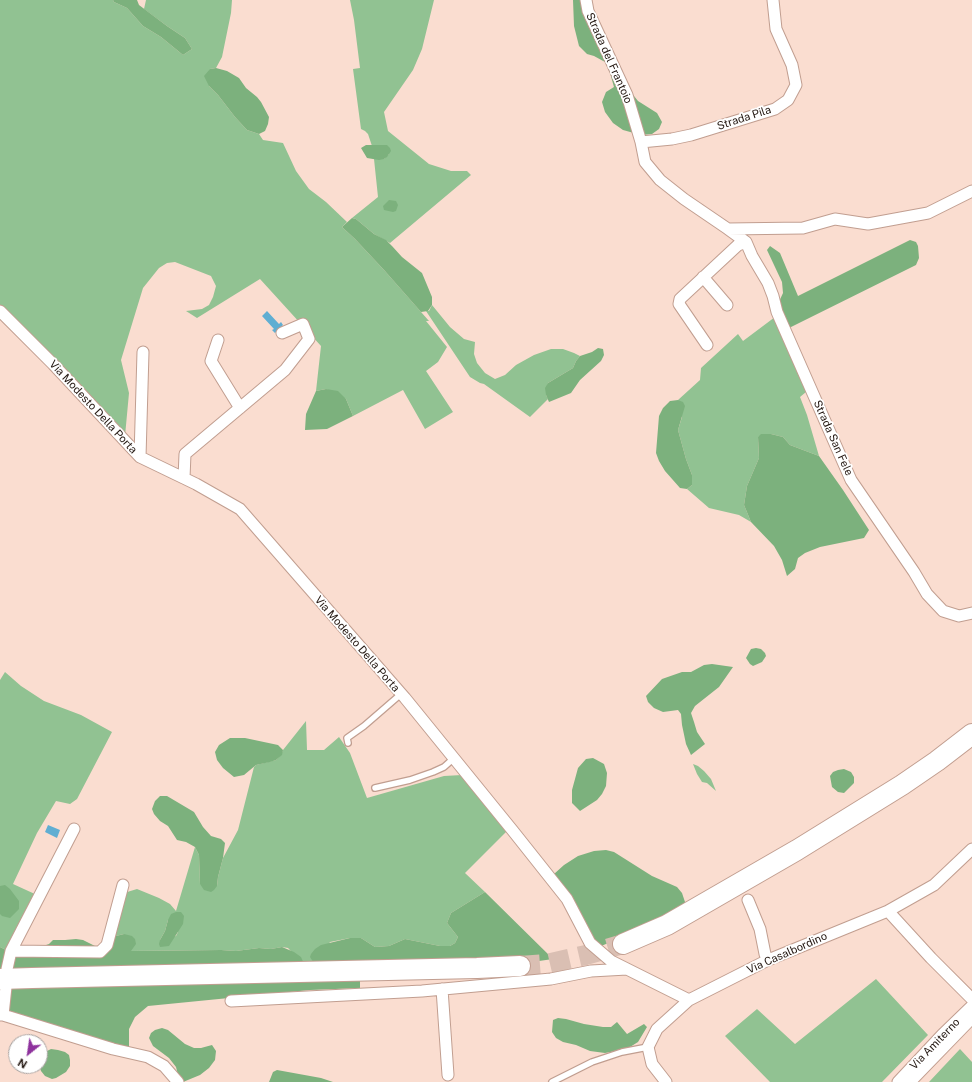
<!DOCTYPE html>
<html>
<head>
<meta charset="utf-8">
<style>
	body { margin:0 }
	#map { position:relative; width:972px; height:1082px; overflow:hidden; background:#faddd0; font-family:"Public Sans",sans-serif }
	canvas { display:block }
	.north { position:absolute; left:8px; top:1034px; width:40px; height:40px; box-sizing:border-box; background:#fff; border:1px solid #a7a2a0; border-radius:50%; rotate:210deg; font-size:11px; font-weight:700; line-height:16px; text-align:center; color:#231711 }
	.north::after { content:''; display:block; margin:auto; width:14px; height:18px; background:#8e329d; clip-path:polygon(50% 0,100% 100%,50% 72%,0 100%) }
</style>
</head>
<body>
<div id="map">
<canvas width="972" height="1082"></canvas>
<div class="north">N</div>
</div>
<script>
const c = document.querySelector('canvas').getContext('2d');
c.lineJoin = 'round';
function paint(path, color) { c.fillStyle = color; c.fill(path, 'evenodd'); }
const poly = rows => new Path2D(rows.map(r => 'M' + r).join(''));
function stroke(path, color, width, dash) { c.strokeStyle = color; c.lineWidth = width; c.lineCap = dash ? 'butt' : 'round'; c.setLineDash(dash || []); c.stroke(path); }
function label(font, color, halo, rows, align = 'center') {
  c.font = font + ' "Public Sans",sans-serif'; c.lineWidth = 3.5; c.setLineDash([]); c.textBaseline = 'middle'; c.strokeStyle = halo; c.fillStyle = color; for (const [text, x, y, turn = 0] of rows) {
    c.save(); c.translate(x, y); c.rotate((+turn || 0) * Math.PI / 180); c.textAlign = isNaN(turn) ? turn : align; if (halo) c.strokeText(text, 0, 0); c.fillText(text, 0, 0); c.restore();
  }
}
const green = poly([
	[0,0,113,0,114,2,127,8,143,26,161,37,183,55,192,49,185,38,167,26,144,9,146,0,232,0,231,13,222,57,216,68,210,69,209,86,218,95,235,117,247,130,259,134,263,140,283,143,296,171,309,189,326,202,347,222,342,227,355,239,384,270,429,321,426,321,447,347,438,362,426,371,453,412,425,429,403,390,353,416,346,399,326,389,316,391,321,346,260,279,197,318,186,311,202,309,209,305,213,297,216,286,211,276,175,262,167,263,159,268,143,288,121,360,129,393,125,436,0,306],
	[350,0,434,0,422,49,413,70,384,112,388,131,429,164,451,171,467,171,471,175,390,243,374,234,356,219,352,218,378,197,374,159,384,159,389,154,383,145,372,146,368,134,365,131,361,129,353,69,360,68,354,20],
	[432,305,450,327,464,339,475,342,474,354,477,363,485,373,495,379,505,375,516,365,534,355,551,349,563,349,574,353,580,356,576,361,573,368,548,383,546,395,548,399,530,417,484,384,480,383,470,377,426,311,429,311],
	[775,317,806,392,800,397,807,415,819,456,790,445,783,437,771,434,758,437,759,458,747,486,744,505,751,522,739,515,709,508,687,489,692,485,692,475,686,459,678,430,682,417,678,400,700,380,701,368,738,334,743,341],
	[5,672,21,686,44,701,81,715,112,732,77,799,70,804,56,801,37,833,13,884,37,895,8,951,0,947,0,680],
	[306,721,307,750,324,750,339,737,350,753,367,798,444,776,462,775,507,831,465,873,485,892,451,913,447,923,458,937,455,943,450,946,440,946,405,939,389,946,375,947,361,938,350,938,330,942,315,965,305,966,288,948,282,947,271,949,259,948,236,951,221,950,130,951,124,934,112,937,124,893,137,889,159,898,170,904,176,911,195,847,199,855,200,884,217,886,218,877,223,858,238,830,254,767,256,765,276,760,281,755,283,750],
	[168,920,178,932,176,936,160,940,165,931],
	[693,764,698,766,704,771,711,779,716,791,707,783,702,782,697,774],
	[876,979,928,1035,882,1082,770,1082,725,1036,757,1009,795,1044],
	[960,1049,972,1062,972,1082,929,1082]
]);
const forest = poly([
	[113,0,137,0,139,5,167,26,185,38,192,49,183,55,161,37,143,26,127,8,114,2],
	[573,0,585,0,630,91,638,101,657,113,662,122,659,129,652,134,641,135,623,130,613,123,605,112,602,102,606,92,614,87,610,73,605,62,594,56,587,54,579,46,574,26],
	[216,68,227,71,239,78,246,88,257,97,261,102,269,117,268,124,265,131,259,134,247,130,235,117,218,95,209,86,204,76,210,69],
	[366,145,387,145,390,148,391,151,387,157,384,159,379,160,367,158,361,148],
	[389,200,396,201,398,205,396,211,393,212,384,210,383,206],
	[352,218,356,219,374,234,386,240,392,246,402,257,422,273,432,297,432,305,428,311,421,312,384,270,355,239,342,227],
	[910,240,916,242,918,246,919,258,916,265,787,329,777,306,783,293,782,282,767,250,770,246,780,253,798,296],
	[598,348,603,349,604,355,601,361,580,380,571,393,549,402,546,395,545,388,548,383,573,368,576,361,580,356,592,352],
	[326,389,338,391,346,399,353,416,327,429,305,430,306,414,316,391],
	[678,400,683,402,685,406,678,430,686,459,692,475,692,485,687,489,680,488,665,471,659,461,656,453,659,416,663,408,670,401],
	[761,434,771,434,783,437,790,445,819,456,843,490,869,530,864,538,820,547,805,553,798,558,795,569,787,576,782,560,774,546,751,522,744,505,747,486,759,458,758,437],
	[756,648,761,649,765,653,766,656,762,662,753,666,750,664,746,658,751,649],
	[712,664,733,667,719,687,695,706,691,713,694,722,697,732,705,744,691,755,686,744,682,725,681,714,678,710,663,712,654,708,648,702,646,696,662,679,682,672,691,672,704,665],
	[230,738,245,738,278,745,283,750,282,755,276,760,270,762,256,765,244,775,234,777,223,768,217,760,215,752,219,745],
	[593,758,604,764,607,773,606,786,602,794,597,800,580,811,572,803,572,790,578,768,586,759],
	[844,769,851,772,854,777,854,783,844,793,838,792,832,787,830,776,833,772,838,770],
	[160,796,167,796,194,812,203,827,211,836,221,839,225,843,223,858,218,877,217,886,214,890,211,892,204,890,200,884,199,855,195,847,186,842,177,840,168,826,160,821,154,814,152,809,155,801],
	[606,850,614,852,652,876,677,887,682,893,686,905,631,933,599,947,554,874,564,865,578,856,594,851],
	[5,885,10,889,19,901,19,909,10,918,2,916,0,914,0,886],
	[485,892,553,959,539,961,315,965,310,957,311,954,315,949,321,945,350,938,361,938,375,947,389,946,405,939,440,946,450,946,455,943,458,937,447,923,451,913],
	[176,912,181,912,184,916,183,924,169,946,160,947,159,944,160,940,165,931,168,920,171,914],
	[124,934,132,936,135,939,136,944,131,951,221,950,236,951,259,948,271,949,282,947,294,952,301,957,305,966,8,972,16,946,43,946,49,944,53,940,65,940,76,939,83,940,97,947,112,937],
	[0,947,8,951,5,964,0,973],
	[360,980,360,988,310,990,148,1006,135,1017,129,1029,129,1050,8,1014,9,985],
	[558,1018,566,1019,584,1024,603,1027,611,1027,617,1022,627,1034,644,1024,647,1027,638,1042,630,1047,616,1051,605,1053,590,1051,576,1045,563,1042,556,1038,552,1032,553,1020],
	[162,1028,168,1030,185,1044,194,1048,201,1048,212,1045,216,1051,215,1060,209,1068,200,1075,183,1082,178,1075,176,1067,169,1058,153,1046,149,1038,151,1033,155,1030],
	[51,1049,58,1050,65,1052,69,1055,70,1060,70,1066,66,1072,56,1078,52,1079,45,1076,41,1071,40,1066,41,1057,43,1053],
	[277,1070,321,1078,333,1082,269,1082,273,1072]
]);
const water = poly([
	[267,311,279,324,281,322,283,325,275,333,272,330,274,329,262,316],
	[48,825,60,830,57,838,45,832]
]);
const highwayTunnel = poly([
	[520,966,547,964,586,955,623,944]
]);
const lane = poly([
	[348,743,347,738,364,726,401,694],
	[375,788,410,780,433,772,444,767,454,758],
	[552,1082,592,1062,622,1052,648,1047]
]);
const street = poly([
	[586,0,588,11,627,95,641,142,645,162,660,180,684,199,728,229,803,228,835,219,868,224,928,213,972,191],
	[641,142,672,139,691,135,775,109,788,100,796,85,792,65,776,29,773,0],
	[728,229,746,242,752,256,768,283,773,296,777,312,851,480,914,572,927,594,943,611,959,616,972,613],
	[703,277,727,305],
	[0,311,53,364,140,457,196,484,240,509,405,698,513,831,567,899,590,943,611,961,689,1000],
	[218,340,211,361,240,408],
	[707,345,679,304,680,299,738,245,746,242],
	[140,457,143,352],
	[184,478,185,454,285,370,309,339,303,324,282,333],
	[748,900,760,929,765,954,768,960],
	[888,911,934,885,972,849],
	[11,951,100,952,107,945,123,885],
	[7,969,11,951,74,829],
	[442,989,448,1075],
	[231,1001,422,991,551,979,591,971,627,969],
	[0,1015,3,1015,6,987],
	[3,1015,113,1049,148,1057,164,1066,178,1082],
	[666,1082,652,1064,648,1047,657,1029,689,1000,768,960,888,911,931,958,972,999],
	[898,1082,942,1035,972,1006],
	[910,1082,972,1018]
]);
const highway = poly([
	[623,944,667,925,797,850,902,785,937,761,972,734],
	[0,979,32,978,477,968,520,966]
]);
const streetNames = [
	["Strada del Frantoio",609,58,66],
	["Strada Pila",744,118,-18],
	["Via Modesto Della Porta",93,407,47],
	["Strada San Fele",833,438,66],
	["Via Modesto Della Porta",357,644,49],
	["Via Casalbordino",787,953,-24],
	["Via Amiterno",935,1044,-46]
];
paint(green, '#91c292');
paint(forest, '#7cb17d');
paint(water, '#60aed2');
stroke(highwayTunnel, '#dabfb3', 20, [20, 10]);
stroke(lane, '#c19e90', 8);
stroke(street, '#c19e90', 13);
stroke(highway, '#c19e90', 22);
stroke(lane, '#fff', 5.5);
stroke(street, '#fff', 11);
stroke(highway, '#fff', 20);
label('11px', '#231711', '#fff', streetNames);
</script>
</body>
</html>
